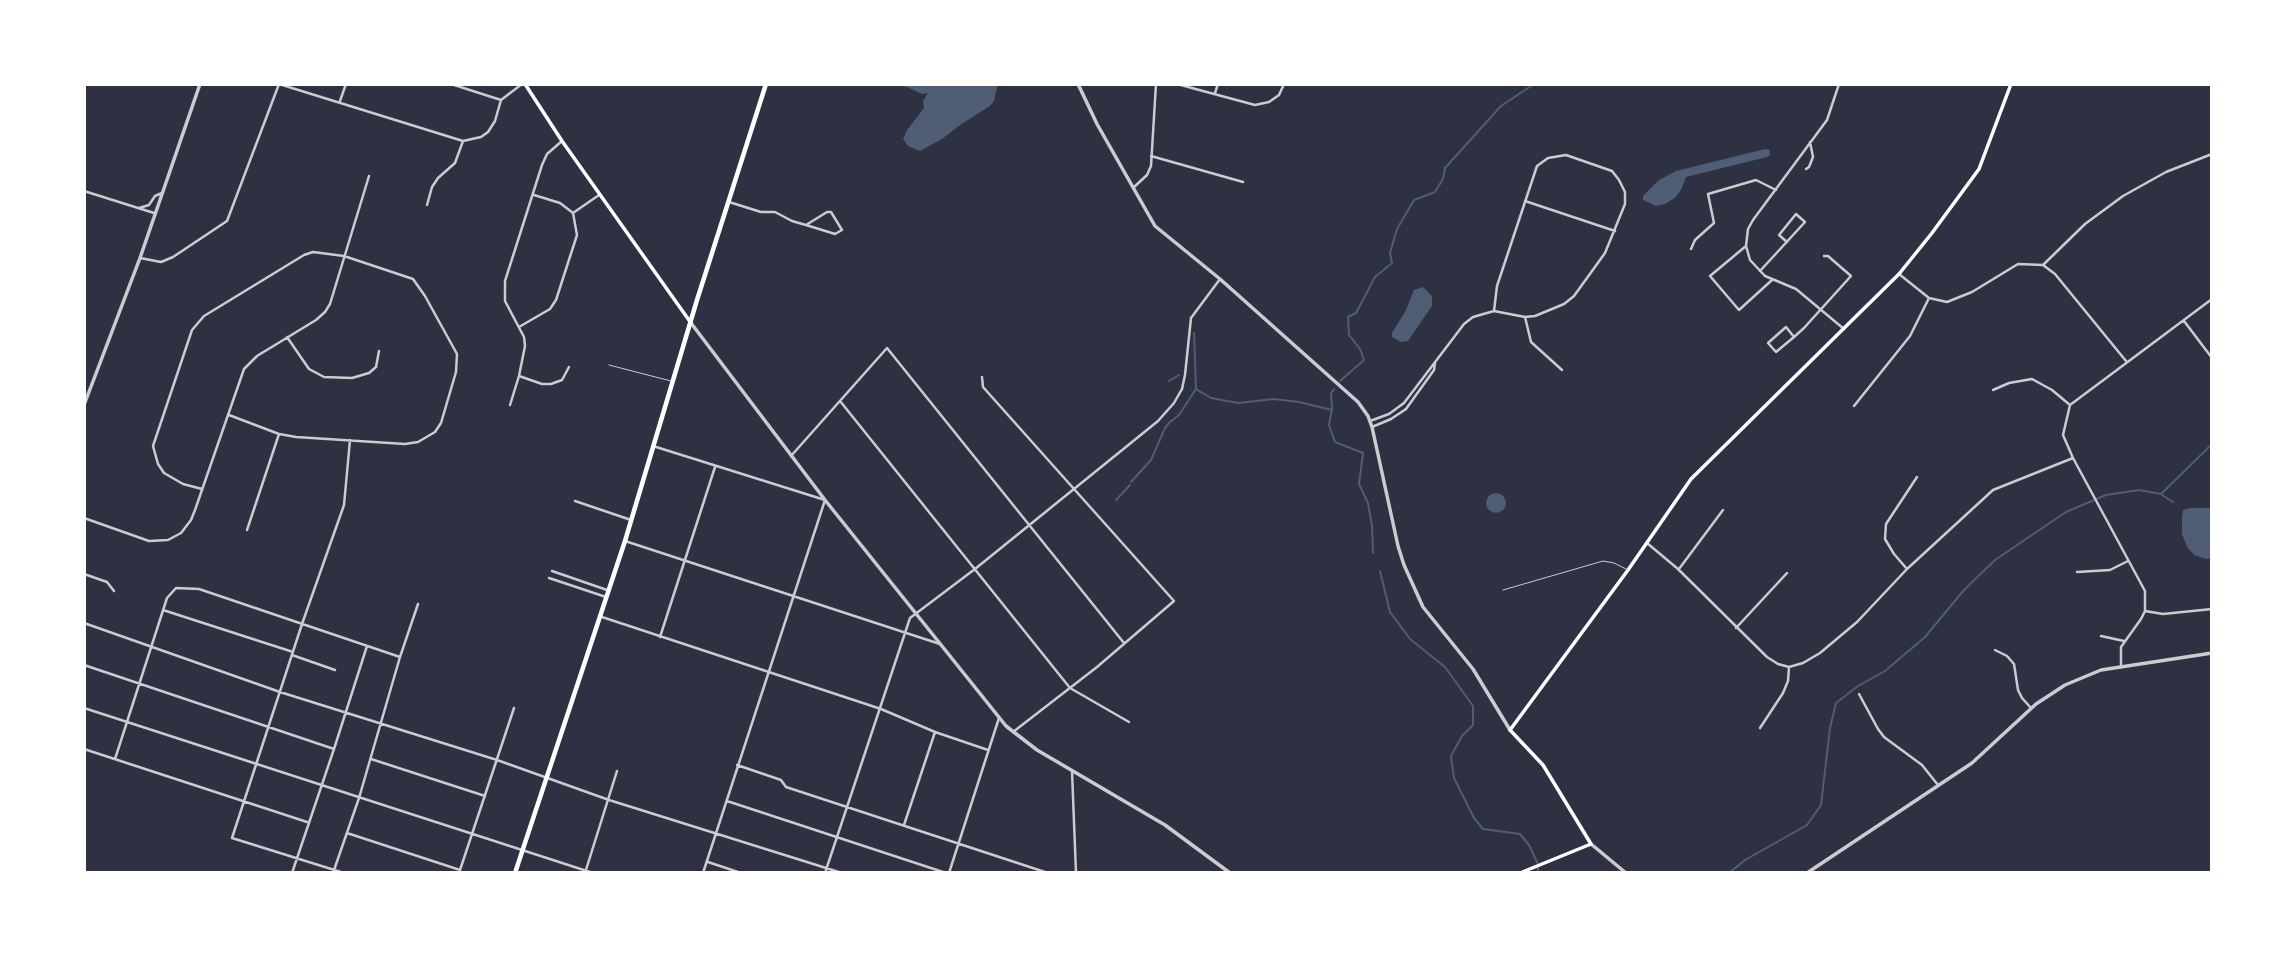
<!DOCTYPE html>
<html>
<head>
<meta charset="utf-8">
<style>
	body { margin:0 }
	#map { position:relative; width:2296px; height:957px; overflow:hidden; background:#2d3142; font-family:Montserrat,sans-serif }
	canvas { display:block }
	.frame { position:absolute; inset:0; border:86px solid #fff; pointer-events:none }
</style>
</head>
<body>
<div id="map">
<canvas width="2296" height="957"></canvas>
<div class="frame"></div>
</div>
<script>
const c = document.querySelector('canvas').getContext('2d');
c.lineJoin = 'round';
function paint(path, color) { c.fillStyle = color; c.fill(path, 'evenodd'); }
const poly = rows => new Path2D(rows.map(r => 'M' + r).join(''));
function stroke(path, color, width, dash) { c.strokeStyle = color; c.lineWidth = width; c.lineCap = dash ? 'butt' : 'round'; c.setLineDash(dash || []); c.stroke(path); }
const water = poly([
	[891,84,997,84,997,87,994,101,990,106,963,123,942,139,920,151,908,146,903,139,907,130,924,108,923,101,928,93,922,94,907,87],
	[1765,149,1770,150,1770,155,1767,157,1686,177,1681,190,1675,198,1665,204,1656,206,1643,200,1643,196,1659,180,1676,171],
	[1423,287,1432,296,1432,306,1408,341,1401,342,1392,337,1392,333,1405,312,1414,290],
	'1486 503a10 10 0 1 1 20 0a10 10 0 1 1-20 0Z',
	[2190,508,2212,508,2212,558,2206,559,2194,555,2187,547,2182,534,2182,518,2183,510]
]);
const stream = poly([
	[1194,333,1196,388],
	[1169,381,1179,375],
	[1340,381,1364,360,1360,349,1349,335,1348,317,1356,313,1375,277,1392,263,1390,253,1397,229,1414,200,1435,192,1443,179,1445,168,1501,106,1534,84],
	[1334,389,1331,393,1332,408,1329,425,1335,442,1363,453,1359,484,1368,503,1372,526,1373,553],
	[1131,482,1151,460,1165,428,1170,422,1179,415,1196,389,1211,398,1238,403,1274,399,1299,402,1332,410],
	[2162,495,2173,502],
	[1116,500,1130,485],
	[1380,571,1390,612,1410,639,1445,667,1473,706,1473,725,1462,736,1451,756,1454,778,1474,818,1483,829,1520,834,1529,845,1538,864,1538,873],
	[1729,873,1745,860,1807,825,1821,805,1830,728,1836,703,1858,686,1885,671,1925,637,1964,590,1995,560,2066,512,2106,495,2139,490,2161,494,2212,444]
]);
const service = poly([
	[609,365,671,381],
	[1503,590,1603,561,1614,563,1626,569]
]);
const minor = poly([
	[451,84,501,100],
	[1177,84,1255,105,1269,102,1279,95,1284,84],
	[1839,84,1827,120,1753,220,1748,229,1746,246,1750,260,1765,276,1796,289,1844,329],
	[1215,93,1218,84],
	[340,101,346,84],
	[84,127,84,128],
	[1151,156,1243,182],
	[1806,169,1809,167,1813,157,1810,142],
	[1133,188,1147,175,1151,166,1156,84],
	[84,191,154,213],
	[1525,201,1615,231],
	[729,202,761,212,775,212,792,221,806,225,835,234,842,230,831,212,827,212,806,225],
	[427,205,432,187,438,178,455,163,463,141],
	[139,208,149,205,155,196,162,193],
	[573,213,599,195],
	[1746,246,1710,276,1739,310,1772,280],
	[1691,249,1695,240,1714,223,1708,194,1756,180,1776,190],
	[140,258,161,262,173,257,227,221,279,84,463,141,481,137,488,132,495,121,501,100,522,84],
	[2043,265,2085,224,2123,196,2166,172,2212,154],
	[1760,271,1805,222,1796,214,1779,235,1787,242],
	[1899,274,1929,298,1947,302,1972,292,2018,264,2043,265,2055,274,2126,361],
	[1525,317,1531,342,1562,370],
	[2184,321,2212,358],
	[519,327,550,309,556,300,577,235,573,213,560,203,534,195],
	[287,337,309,369,324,377,352,378,369,373,376,367,379,351],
	[1794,337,1786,327,1768,343,1776,352,1794,337,1804,328,1851,276,1828,256,1824,256],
	[519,376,542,384,551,384,562,380,569,367],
	[982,377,983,387,1174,601,1097,667,1013,732],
	[1993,390,2009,383,2032,379,2052,390,2070,405],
	[840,401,1070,688,1129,722],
	[510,405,519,376,525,346,524,337,505,301,505,281,542,165,547,154,562,141],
	[1854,406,1910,336,1929,298],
	[1370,421,1389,414,1404,403,1464,324,1473,317,1494,311,1525,317,1535,316,1564,304,1574,296,1605,253,1625,204,1625,192,1619,180,1612,171,1566,155,1548,158,1537,166,1497,286,1494,311],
	[1372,427,1391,419,1406,409,1434,370,1435,363],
	[653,446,825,500,703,873],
	[791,456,887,348,1124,643],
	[202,489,183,484,164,473,158,464,153,446,192,330,204,316,304,255,313,252,344,256,413,279,425,296,457,354,456,372,441,423,435,432,418,442,405,444,296,437,279,434,229,415],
	[575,501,631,520],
	[84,518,149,541,168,540,181,533,191,520,195,510,244,369,257,356,316,320,325,312,330,304,369,176],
	[247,530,279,434],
	[625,541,940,644],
	[1647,543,1678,569,1767,657,1778,664,1789,667,1803,663,1820,653,1857,622,1907,569,1993,490,2073,458],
	[1679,569,1723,510],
	[1907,569,1894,554,1885,539,1886,524,1917,477],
	[552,571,607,590],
	[2077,572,2110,570,2128,561],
	[84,574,107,582,114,591],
	[549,578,606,597],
	[163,610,293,652],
	[2145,611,2163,614,2212,609],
	[599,616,881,709,935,732,988,750],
	[84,623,280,692,497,760,609,800,842,873],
	[1736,628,1787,573],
	[2101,636,2124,641],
	[660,637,715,467],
	[1995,650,2007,656,2014,664,2018,690,2022,698,2031,708],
	[292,655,335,670],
	[84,665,334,749,292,873],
	[2121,667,2121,647,2141,619,2145,611,2145,591,2073,458,2063,435,2070,405,2212,299],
	[1859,694,1878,729,1884,737,1922,765,1938,785],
	[84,708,593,873],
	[1760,728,1783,693,1788,681,1789,667],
	[84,749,307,822],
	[334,749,367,646],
	[115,759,167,598,176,588,199,589,400,657],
	[371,759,485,796],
	[737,765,781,780,786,787,1048,873],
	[1072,771,1076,873],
	[727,801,946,873],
	[904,825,935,732],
	[347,833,460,870],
	[708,862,741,873],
	[333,873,359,798,400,657,418,604],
	[344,873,232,838,302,624,344,505,350,440],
	[459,873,514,708],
	[585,873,617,771],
	[825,873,910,618,975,569,1158,421,1174,403,1182,389,1185,375,1191,318,1220,279],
	[949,873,999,718]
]);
const tertiary = poly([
	[1078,84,1097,124,1155,226,1220,279,1358,402,1368,416,1372,427,1398,546,1404,565,1423,607,1473,669,1510,730],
	[691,323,825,500,1006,726,1037,750,1165,825,1230,873],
	[84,405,140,258,200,84],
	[1591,844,1626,873],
	[1807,873,1972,763,2036,704,2065,685,2101,670,2212,653]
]);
const secondary = poly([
	[525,84,562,141,691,323],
	[1520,873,1591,844,1543,765,1510,730,1628,570,1691,479,1899,274,1932,233,1979,169,2011,84]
]);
const primary = poly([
	[515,873,625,541,697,300,766,84]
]);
paint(water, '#4f5d75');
stroke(stream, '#4f5d75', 2);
stroke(service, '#caccd0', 1);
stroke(minor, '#caccd0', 2.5);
stroke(tertiary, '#caccd0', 3.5);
stroke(secondary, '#fff', 3.5);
stroke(primary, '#fff', 4.5);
</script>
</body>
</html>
